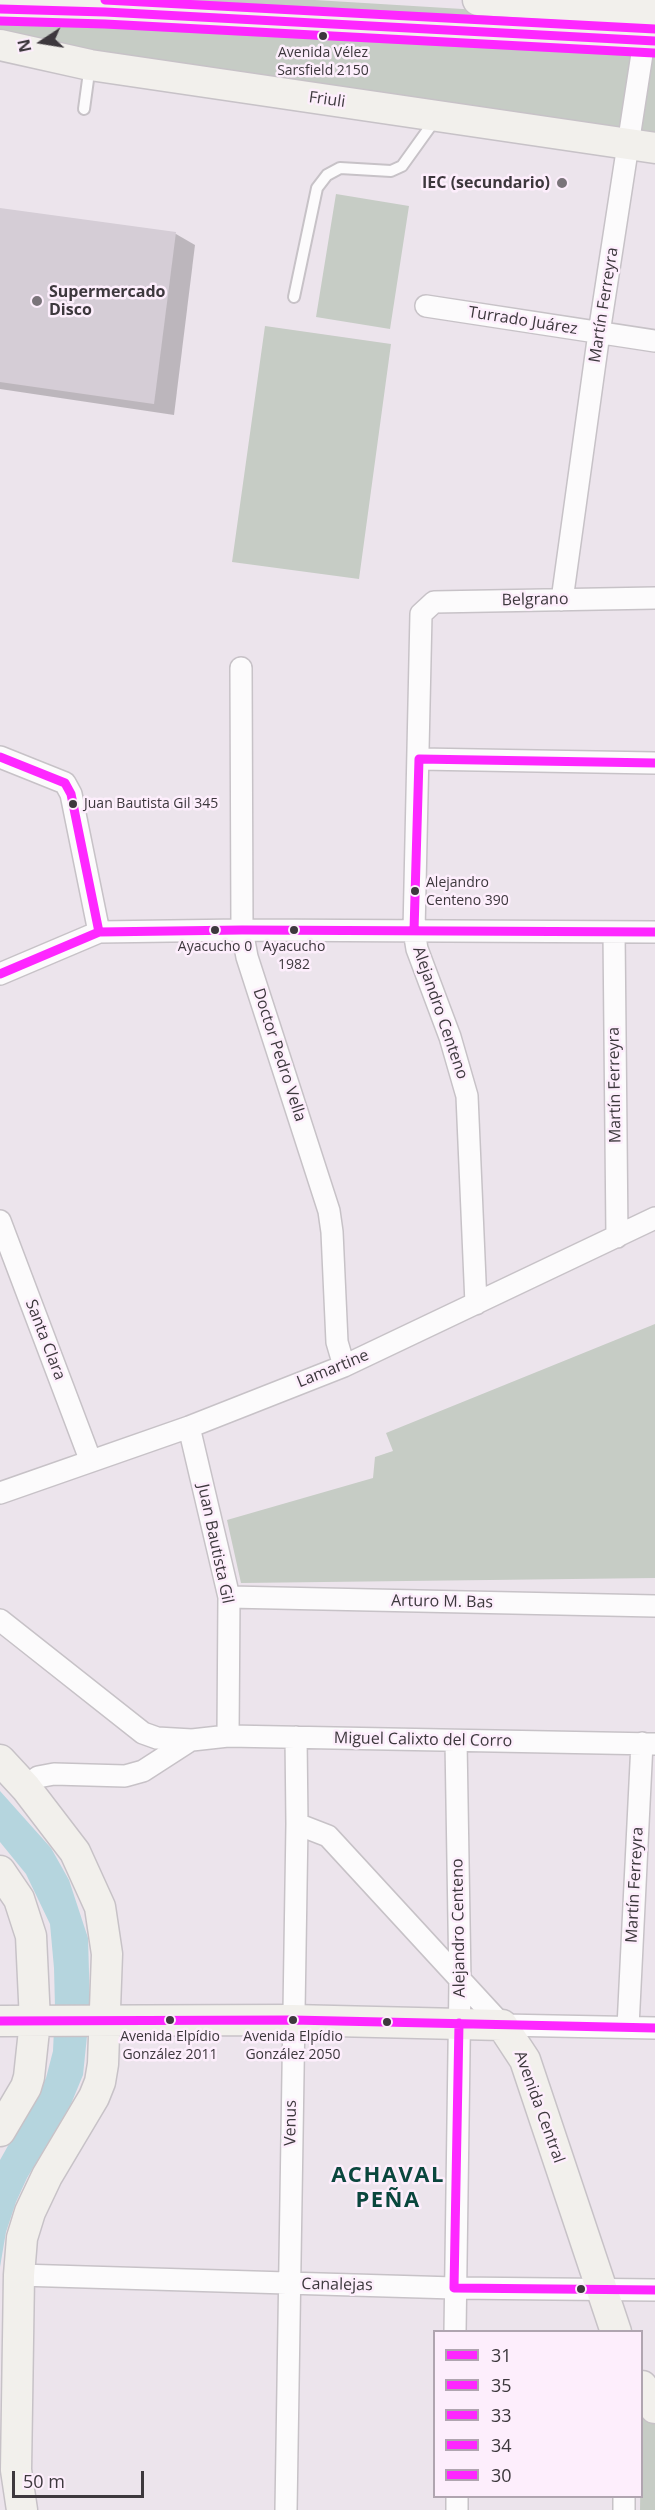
<!DOCTYPE html>
<html>
<head>
<meta charset="utf-8">
<style>
	body { margin:0 }
	#map { position:relative; width:655px; height:2510px; overflow:hidden; background:#ece4ec; font-family:"Open Sans",sans-serif }
	canvas { display:block }
	.legend { position:absolute; left:433px; top:2330px; width:210px; height:168px; box-sizing:border-box; background:#fdeefc; border:2px solid #b0a5b0; margin:0; padding:8px 10px; list-style:none; font-size:18px; color:#3d383d }
	.legend li { display:flex; align-items:center; gap:12px; height:30px }
	.legend b { width:30px; border:2px solid #b0a5b0 }
	.north { position:absolute; left:12px; top:12px; width:60px; height:60px; -webkit-text-stroke:4px #fdeefc; paint-order:stroke; rotate:258deg; font-size:16px; font-weight:700; line-height:24px; text-align:center; color:#3d383d }
	.north::after { content:''; display:block; margin:auto; width:21px; height:27px; background:#3d383d; clip-path:polygon(50% 0,100% 100%,50% 72%,0 100%) }
	.scale { position:absolute; left:12px; top:2471px; width:132px; height:27px; box-sizing:border-box; border:3px solid #3d383d; border-top:0; padding-left:8px; font-size:18px; line-height:21px; white-space:nowrap; color:#3d383d; -webkit-text-stroke:4px #fdeefc; paint-order:stroke }
</style>
</head>
<body>
<div id="map">
<canvas width="655" height="2510"></canvas>
<ul class="legend">
<li><b style="height:8px;background:#fe27ff"></b>31</li>
<li><b style="height:8px;background:#fe27ff"></b>35</li>
<li><b style="height:8px;background:#fe27ff"></b>33</li>
<li><b style="height:8px;background:#fe27ff"></b>34</li>
<li><b style="height:8px;background:#fe27ff"></b>30</li>
</ul>
<div class="north">N</div>
<div class="scale">50 m</div>
</div>
<script>
const c = document.querySelector('canvas').getContext('2d');
c.lineJoin = 'round';
function paint(path, color) { c.fillStyle = color; c.fill(path, 'evenodd'); }
const poly = rows => new Path2D(rows.map(r => 'M' + r).join(''));
function stroke(path, color, width, dash) { c.strokeStyle = color; c.lineWidth = width; c.lineCap = dash ? 'butt' : 'round'; c.setLineDash(dash || []); c.stroke(path); }
function label(font, color, halo, rows, align = 'center') {
  c.font = font + ' "Open Sans",sans-serif'; c.lineWidth = 5; c.setLineDash([]); c.textBaseline = 'middle'; c.strokeStyle = halo; c.fillStyle = color; for (const [text, x, y, turn = 0] of rows) {
    c.save(); c.translate(x, y); c.rotate((+turn || 0) * Math.PI / 180); c.textAlign = isNaN(turn) ? turn : align; if (halo) c.strokeText(text, 0, 0); c.fillText(text, 0, 0); c.restore();
  }
}
const green = poly([
	[52,0,315,0,610,18,608,31],
	[0,9,655,41,655,148,0,45],
	[336,194,409,206,390,329,316,317],
	[265,326,391,344,359,579,232,562],
	[655,1324,655,1578,241,1583,227,1520,373,1478,375,1457,393,1451,386,1433],
	[642,2394,655,2417,655,2510,640,2510]
]);
const water = poly([
	[0,1791,51,1848,69,1880,88,1938,90,2007,83,2075,71,2104,27,2178,16,2202,6,2232,0,2267,0,2160,46,2078,53,2051,55,2007,54,1968,50,1924,26,1874,0,1842]
]);
const shadow = poly([
	[0,209,176,234,195,245,174,415,0,389]
]);
const building = poly([
	[0,208,176,232,154,404,0,382]
]);
const service = poly([
	[84,109,90,65],
	[294,297,317,188,327,175,340,168,391,171,402,166,435,120]
]);
const minor = poly([
	[426,306,655,341],
	[562,600,599,333,646,28],
	[241,668,242,930,247,957,329,1211,332,1232,337,1342,344,1366],
	[0,757,65,783,71,794,99,932],
	[419,759,655,763],
	[614,932,617,1237],
	[0,974,99,932,242,930,655,932],
	[0,1221,90,1459],
	[476,1304,467,1096,450,1037,417,949,414,931,421,614,434,602,655,598],
	[189,1427,229,1597,228,1736],
	[0,1493,189,1427,344,1366,655,1218],
	[229,1597,655,1606],
	[0,1620,143,1733,157,1738,192,1740,228,1736,655,1744],
	[26,1788,38,1777,54,1774,125,1776,143,1771,191,1740],
	[297,1824,328,1836,502,2025,655,2028],
	[628,2027,642,1743],
	[19,2275,454,2288,655,2290],
	[455,2332,460,1982,456,1741],
	[457,2496,457,2510],
	[286,2510,297,1824,296,1737],
	[624,2510,624,2496]
]);
const secondary = poly([
	[478,0,655,11],
	[0,9,105,12,655,41],
	[0,45,90,65,655,148],
	[0,1760,26,1788,75,1852,100,1907,107,1954,103,2064,100,2082,94,2097,47,2176,30,2212,22,2238,19,2275,16,2470,22,2510],
	[0,1871,19,1899,31,1936,35,2021,29,2077,26,2087,0,2131],
	[0,2021,292,2020,502,2025,525,2060,616,2332],
	[642,2386,655,2408]
]);
const bus1 = poly([
	[0,757,65,783,71,794,99,932],
	[414,931,419,759,655,763],
	[0,974,99,932,242,930,655,932]
]);
const bus2 = poly([
	[0,2021,292,2020,655,2028],
	[459,2023,454,2288,655,2290]
]);
const bus3 = poly([
	[0,9,105,12,655,41]
]);
const bus4 = poly([
	[0,21,105,24,654,53]
]);
const bus5 = poly([
	[105,0,655,29]
]);
const markers = [
	[323,36,5,"#3d383d"],
	[562,183,6,"#7a747a"],
	[37,301,6,"#7a747a"],
	[73,804,5,"#3d383d"],
	[415,891,5,"#3d383d"],
	[215,930,5,"#3d383d"],
	[294,930,5,"#3d383d"],
	[170,2020,5,"#3d383d"],
	[293,2020,5,"#3d383d"],
	[387,2022,5,"#3d383d"],
	[581,2289,5,"#3d383d"]
];
const busNames = [
	["Avenida Vélez",323,53],
	["Sarsfield 2150",323,71],
	["Juan Bautista Gil 345",84,804,"left"],
	["Alejandro",426,883,"left"],
	["Centeno 390",426,901,"left"],
	["Ayacucho 0",215,947],
	["Ayacucho",294,947],
	["1982",294,965],
	["Avenida Elpídio",170,2037],
	["González 2011",170,2055],
	["Avenida Elpídio",293,2037],
	["González 2050",293,2055]
];
const streetNames = [
	["Friuli",327,100,8],
	["Martín Ferreyra",604,305,-81],
	["Turrado Juárez",523,321,9],
	["Belgrano",535,600,-1],
	["Alejandro Centeno",440,1013,71],
	["Doctor Pedro Vella",279,1055,72],
	["Martín Ferreyra",615,1085,-91],
	["Santa Clara",45,1340,69],
	["Lamartine",333,1369,-22],
	["Juan Bautista Gil",215,1544,78],
	["Arturo M. Bas",442,1602,1],
	["Miguel Calixto del Corro",423,1740,1],
	["Martín Ferreyra",635,1885,-87],
	["Alejandro Centeno",459,1928,-91],
	["Avenida Central",539,2107,70],
	["Venus",291,2123,-89],
	["Canalejas",337,2285,1]
];
const poiNames = [
	["IEC (secundario)",550,183],
	["Supermercado",49,292,"left"],
	["Disco",49,310,"left"]
];
const districtNames = [
	["ACHAVAL",388,2176],
	["PEÑA",388,2201]
];
paint(green, '#c6ccc5');
paint(water, '#b5d5de');
paint(shadow, '#0003');
paint(building, '#d5cdd6');
stroke(service, '#c7c2c7', 14);
stroke(minor, '#c7c2c7', 24);
stroke(secondary, '#c7c2c7', 33);
stroke(service, '#fcfbfc', 10);
stroke(minor, '#fcfbfc', 21);
stroke(secondary, '#f2f0ec', 30);
stroke(bus1, '#fe27ff', 9);
stroke(bus2, '#fe27ff', 9);
stroke(bus3, '#fe27ff', 9);
stroke(bus4, '#fe27ff', 9);
stroke(bus5, '#fe27ff', 9);
for (const [x, y, r, color] of markers) { const dot = new Path2D(); dot.arc(x, y, r, 0, 2 * Math.PI); c.fillStyle = color; c.fill(dot); stroke(dot, '#fdeefc', 2); }
label('14px', '#3d383d', '#fdeefc', busNames);
label('16px', '#3d383d', '#fdeefc', streetNames);
label('bold 16px', '#3d383d', '#fdeefc', poiNames, 'right');
c.letterSpacing = '1.5px';
label('bold 22px', '#0a463d', '#fdeefc', districtNames);
c.letterSpacing = '0px';
</script>
</body>
</html>
